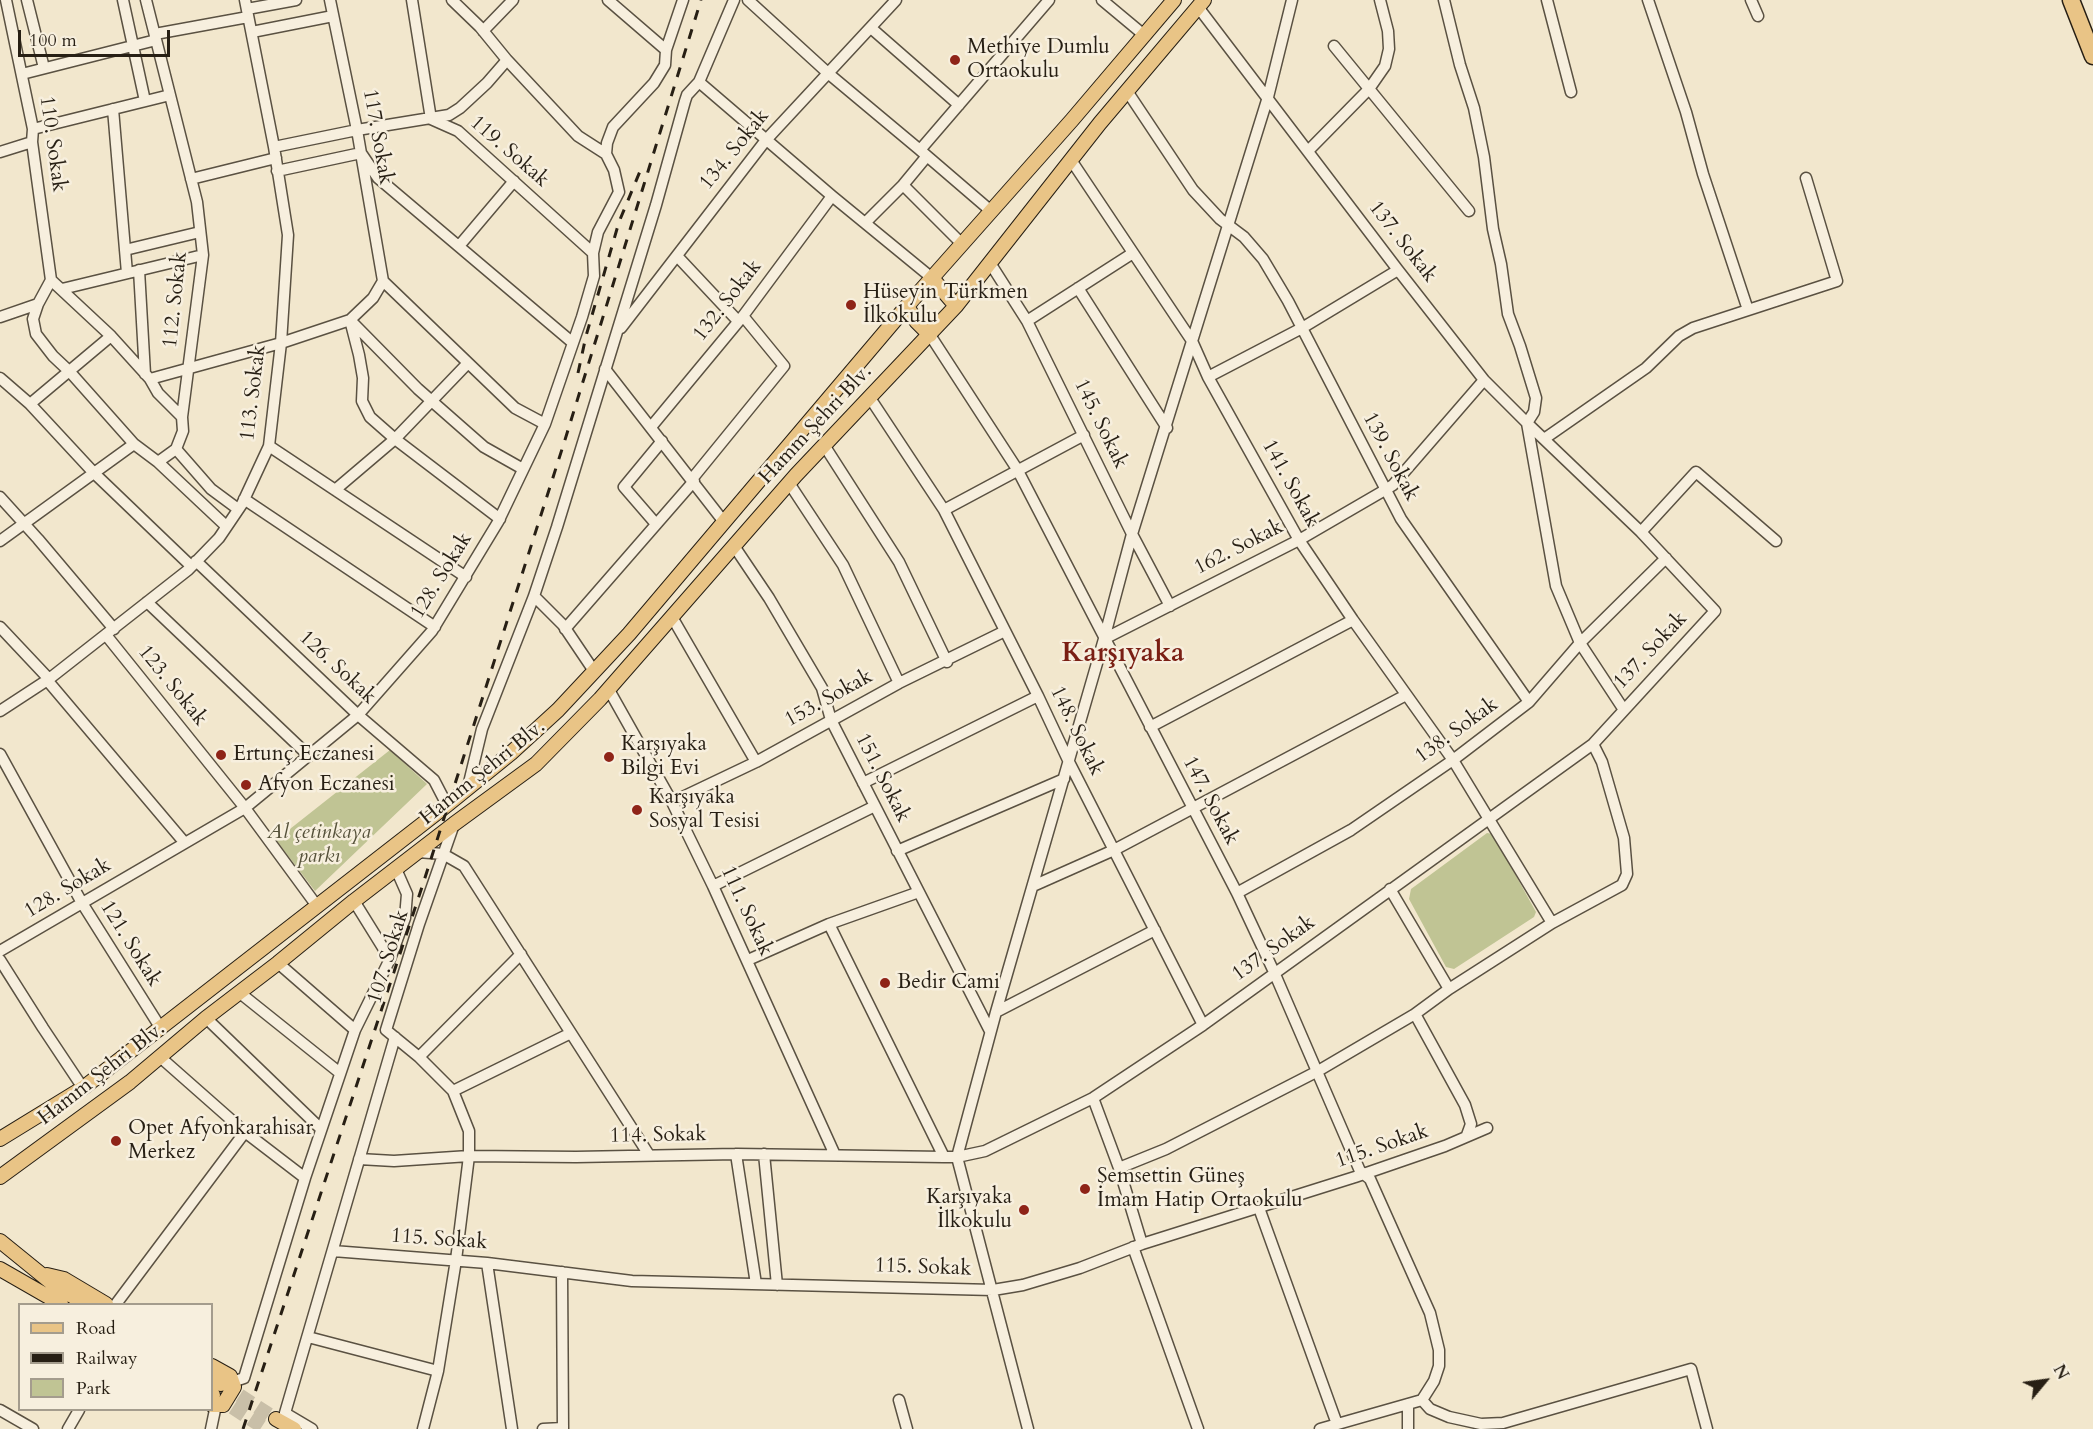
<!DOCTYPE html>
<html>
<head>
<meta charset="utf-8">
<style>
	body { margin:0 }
	#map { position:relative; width:2093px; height:1429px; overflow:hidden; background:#f2e7cd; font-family:Cardo,serif }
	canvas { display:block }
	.legend { position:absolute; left:18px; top:1303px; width:195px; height:108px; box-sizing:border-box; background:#f7efde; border:2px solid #a49c8d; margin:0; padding:8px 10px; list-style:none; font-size:18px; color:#271f14 }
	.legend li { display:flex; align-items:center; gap:12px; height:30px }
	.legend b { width:30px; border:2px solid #a49c8d }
	.north { position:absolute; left:2015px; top:1351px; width:60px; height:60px; -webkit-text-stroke:4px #f7efde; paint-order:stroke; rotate:61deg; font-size:16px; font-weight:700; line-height:24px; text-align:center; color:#271f14 }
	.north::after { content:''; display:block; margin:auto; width:21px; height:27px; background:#271f14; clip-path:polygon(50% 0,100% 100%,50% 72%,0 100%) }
	.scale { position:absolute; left:18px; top:30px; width:152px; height:27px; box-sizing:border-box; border:3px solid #271f14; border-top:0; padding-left:8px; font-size:18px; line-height:21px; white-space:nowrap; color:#271f14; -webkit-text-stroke:4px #f7efde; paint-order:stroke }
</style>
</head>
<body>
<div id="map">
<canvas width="2093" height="1429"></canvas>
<ul class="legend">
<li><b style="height:8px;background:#e9c486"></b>Road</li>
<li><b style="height:8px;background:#271f14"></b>Railway</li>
<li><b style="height:16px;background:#c0c494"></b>Park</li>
</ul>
<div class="north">N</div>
<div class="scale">100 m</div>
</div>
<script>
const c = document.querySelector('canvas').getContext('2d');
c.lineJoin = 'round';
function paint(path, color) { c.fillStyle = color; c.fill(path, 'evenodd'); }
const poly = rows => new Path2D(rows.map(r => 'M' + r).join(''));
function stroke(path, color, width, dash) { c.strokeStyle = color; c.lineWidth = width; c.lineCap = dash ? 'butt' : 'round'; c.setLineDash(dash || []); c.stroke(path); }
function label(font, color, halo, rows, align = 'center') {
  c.font = font + ' Cardo,serif'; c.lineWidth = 5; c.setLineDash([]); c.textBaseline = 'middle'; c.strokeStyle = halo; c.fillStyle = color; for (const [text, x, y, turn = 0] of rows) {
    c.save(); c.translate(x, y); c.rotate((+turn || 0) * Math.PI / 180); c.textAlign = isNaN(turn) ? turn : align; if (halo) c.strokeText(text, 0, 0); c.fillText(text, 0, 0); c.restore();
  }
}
const green = poly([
	[390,750,427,784,315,891,276,840],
	[1487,833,1493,834,1536,912,1534,917,1454,969,1446,967,1409,899,1411,889]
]);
const majorTunnel = poly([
	[222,1384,276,1419],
	[215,1396,266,1429]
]);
const minor = poly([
	[6,0,33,129,32,142,51,280,111,336,150,379,158,393,182,417],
	[27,0,44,68],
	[123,0,145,101],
	[146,0,197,202,203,255,182,417,183,431,176,449],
	[412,0,431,119,458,131,593,253],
	[452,0,480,27,507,60,578,136,606,154],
	[608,0,666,50],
	[748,0,829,74,920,150,1049,0],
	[1102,0,1144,35],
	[1444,0,1460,65,1474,108,1484,157,1493,229,1501,264,1508,314,1520,346,1536,398,1534,412,1527,423,1556,586,1580,643,1624,710],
	[1547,0,1571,92],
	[1648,0,1686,112,1703,174,1748,310],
	[1751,0,1758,16],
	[247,9,296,0],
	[871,28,959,105],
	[483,31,513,0],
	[252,32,333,16],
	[155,34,248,17],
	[1334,46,1469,211],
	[22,74,156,40],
	[699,82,832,196,932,278],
	[1127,91,1193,190,1220,219,1244,237,1263,259,1288,301,1401,519,1529,702],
	[113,109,127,273],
	[33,129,170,95],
	[274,147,357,130,449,115,460,108,487,83,507,60],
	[920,150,991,211],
	[1308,151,1369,89,1385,66,1389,49,1388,31,1380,0],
	[0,152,32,142],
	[1071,160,1192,341,1208,377,1299,540,1353,620,1453,760,1552,923],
	[277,171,361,153,378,178,573,343],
	[191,179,276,158],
	[903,185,962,244],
	[865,223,903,185,927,156],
	[459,246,514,181],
	[125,250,200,232],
	[677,256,738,321],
	[990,263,1027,321,1132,534,1170,606],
	[139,270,145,374],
	[51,280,38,304,33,319,36,334,53,356,70,372,134,444,158,462,176,449],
	[383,281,515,408,545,424],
	[1078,288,1167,428],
	[62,289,203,255],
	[0,317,38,304],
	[350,320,359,355,363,378,362,401,370,417,395,439,500,519],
	[350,320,418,389,484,447,523,469],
	[1027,321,1133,253],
	[621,328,766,140,896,0],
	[930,335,1017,469,1237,893,1274,972,1360,1171,1370,1179,1430,1313,1439,1350,1439,1366,1434,1381,1422,1400,1320,1429],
	[605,369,724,522],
	[1208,377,1302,328,1398,270],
	[0,378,30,404,94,473,191,566],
	[150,379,281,343,350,320,373,298,383,281,357,130,330,0],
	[870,398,944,510,1038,696,1069,762,1203,1025],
	[30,404,111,336],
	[651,427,743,316,832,196],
	[1544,439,1646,368,1679,336,1693,328,1837,281,1806,178],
	[824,445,899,562,947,662],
	[269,446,466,577],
	[176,449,211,489,238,509],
	[158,462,226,526],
	[692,479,784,366,743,316],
	[789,483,843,565,899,683],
	[335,490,395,439,468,363],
	[0,497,38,539,114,629],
	[244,499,435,627],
	[944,510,1084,435],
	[656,524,624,487,662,441],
	[1641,532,1696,472,1776,541],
	[0,541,134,444],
	[734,546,769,598,822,688,831,720,990,1031],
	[196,561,358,715,434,780,447,805],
	[534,596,563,625,594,671],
	[147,602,309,756],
	[672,617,756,762],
	[0,627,49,679],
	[565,629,694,481],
	[106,635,245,808,317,906],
	[1104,639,1299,540,1385,490,1393,485,1484,380],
	[47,680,184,842],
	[609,690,672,802,713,886,835,1155],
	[0,711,49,679,188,570,219,538,242,504,269,446,281,343,288,235,274,147,245,0],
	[1150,727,1353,620],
	[0,754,82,903,160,1027],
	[863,783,1038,696],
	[468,787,482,729,534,596,557,527,656,205,685,101,687,95,699,82,734,0],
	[672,802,756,762,899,683,1005,631],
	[897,851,1064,779],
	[418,852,443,854,464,866,649,1155],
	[713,886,875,806],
	[1033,886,1114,850,1406,695],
	[1390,889,1449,989],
	[1237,893,1351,830,1453,760,1529,702,1580,643,1666,558],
	[354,901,390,959],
	[829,924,944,1157],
	[0,951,245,808,358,715,432,631,498,522,545,424,582,317,594,276,593,253,598,232,619,192,614,170,606,154,607,143,613,127,654,83,665,65,666,50,683,0],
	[0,960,43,1028,83,1088],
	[748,960,829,924,919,892],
	[278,963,355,1030],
	[240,993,340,1073],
	[996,1012,1155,930],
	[1415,1014,1449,989,1552,923,1622,885,1627,874,1624,838,1602,762,1593,744],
	[206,1018,321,1129],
	[160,1057,245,1132,305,1178],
	[419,1057,521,954],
	[453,1091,571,1033],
	[1093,1098,1119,1168,1166,1149,1318,1071,1415,1014,1465,1105,1471,1124,1467,1135],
	[736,1154,756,1284],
	[764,1154,777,1285],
	[359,1159,394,1161,469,1156,576,1157,736,1154,944,1157,957,1157,985,1151,1093,1098,1203,1025,1593,744,1715,611,1641,532,1527,423,1484,380,1398,270,1198,7],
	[1119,1168,1142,1244],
	[1259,1208,1337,1424],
	[1133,1247,1198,1429],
	[333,1251,487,1263,632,1281,993,1290,1023,1285,1080,1268,1142,1244,1355,1177,1445,1146,1487,1128],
	[487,1263,512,1429],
	[562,1272,563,1429],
	[116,1304,245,1132],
	[308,1337,438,1371],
	[232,1382,244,1378,305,1178,355,1030,390,959,405,918,407,894,396,869],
	[899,1400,907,1429],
	[1422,1400,1430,1409,1449,1417,1481,1424,1503,1423,1691,1369,1707,1429],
	[1408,1404,1408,1429],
	[0,1410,33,1429],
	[68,1429,79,1410],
	[211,1429,216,1405],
	[312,1429,285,1413,395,1037],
	[423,1429,438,1371,456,1260,469,1156,469,1131,453,1091,419,1057,386,1030,419,924,454,824],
	[543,1429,563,1428],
	[1028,1429,957,1157,996,1012,1104,639,1132,534,1268,97,1292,0]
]);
const major = poly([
	[932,278,956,306],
	[907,306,916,321,930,335],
	[0,1139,83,1088,447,805,511,753,558,710,629,634,907,306,1072,120,1174,0],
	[0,1177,130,1082,206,1018,278,963,354,901,454,824,536,764,600,699,796,475,956,306,1100,123,1204,0],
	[0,1241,58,1288,86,1304],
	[0,1269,61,1304],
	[47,1275,64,1279,106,1304],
	[212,1366,230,1376,234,1387,223,1405,212,1405],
	[212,1378,221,1384],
	[212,1394,213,1395],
	[276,1419,294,1429]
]);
const highway = poly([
	[2071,0,2093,56]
]);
const rail = poly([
	[578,373,586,336,619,222,643,164],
	[243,1429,422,887,564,443,701,0]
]);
const markers = [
	[955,60,6,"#8f2418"],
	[851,305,6,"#8f2418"],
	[221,755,6,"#8f2418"],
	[609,757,6,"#8f2418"],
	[246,785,6,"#8f2418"],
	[637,810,6,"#8f2418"],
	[885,983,6,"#8f2418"],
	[116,1141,6,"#8f2418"],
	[1085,1189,6,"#8f2418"],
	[1024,1210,6,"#8f2418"]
];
const poiNames = [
	["Methiye Dumlu",967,48],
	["Ortaokulu",967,72],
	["Hüseyin Türkmen",863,293],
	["İlkokulu",863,317],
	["Karşıyaka",621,745],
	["Bilgi Evi",621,769],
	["Ertunç Eczanesi",233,755],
	["Afyon Eczanesi",258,785],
	["Karşıyaka",649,798],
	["Sosyal Tesisi",649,822],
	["Bedir Cami",897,983],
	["Opet Afyonkarahisar",128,1129],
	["Merkez",128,1153],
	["Şemsettin Güneş",1097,1177],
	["İmam Hatip Ortaokulu",1097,1201],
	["Karşıyaka",1012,1198,"right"],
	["İlkokulu",1012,1222,"right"]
];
const streetNames = [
	["117. Sokak",377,137,80],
	["110. Sokak",52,144,82],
	["134. Sokak",735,150,-51],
	["119. Sokak",509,152,41],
	["137. Sokak",1402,242,52],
	["112. Sokak",176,300,-84],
	["132. Sokak",728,301,-52],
	["113. Sokak",254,393,-83],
	["145. Sokak",1100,424,64],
	["Hamm Şehri Blv.",816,425,-47],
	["139. Sokak",1390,457,62],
	["141. Sokak",1290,484,61],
	["162. Sokak",1239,548,-27],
	["128. Sokak",442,576,-58],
	["137. Sokak",1651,651,-47],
	["126. Sokak",337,668,43],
	["123. Sokak",172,686,51],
	["153. Sokak",829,699,-29],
	["148. Sokak",1076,731,64],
	["138. Sokak",1457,731,-36],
	["Hamm Şehri Blv.",483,773,-39],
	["151. Sokak",882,778,63],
	["147. Sokak",1210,801,62],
	["128. Sokak",68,889,-31],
	["111. Sokak",746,911,65],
	["121. Sokak",130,944,58],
	["137. Sokak",1274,949,-36],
	["107. Sokak",389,957,-73],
	["Hamm Şehri Blv.",102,1074,-38],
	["114. Sokak",658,1136,-1],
	["115. Sokak",1382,1147,-19],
	["115. Sokak",439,1240,4],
	["115. Sokak",923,1268,2]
];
const parkNames = [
	["Al çetinkaya",319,833],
	["parkı",319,857]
];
const districtNames = [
	["Karşıyaka",1123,655]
];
paint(green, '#c0c494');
stroke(majorTunnel, '#c9bfa8', 14, [14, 7]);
stroke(minor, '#5a5142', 13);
stroke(major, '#271f14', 16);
stroke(highway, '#271f14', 19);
stroke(minor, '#f7efde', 10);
stroke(major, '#e9c486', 14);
stroke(highway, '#e9c486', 16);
stroke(rail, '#271f14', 3, [10, 10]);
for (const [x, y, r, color] of markers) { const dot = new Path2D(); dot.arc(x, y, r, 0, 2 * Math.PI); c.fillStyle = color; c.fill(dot); stroke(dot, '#f7efde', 2); }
label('21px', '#271f14', '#f7efde', poiNames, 'left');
label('21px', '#271f14', '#f7efde', streetNames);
label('italic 21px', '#55513a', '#f7efde', parkNames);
label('bold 27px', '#7a1f14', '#f7efde', districtNames);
</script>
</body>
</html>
